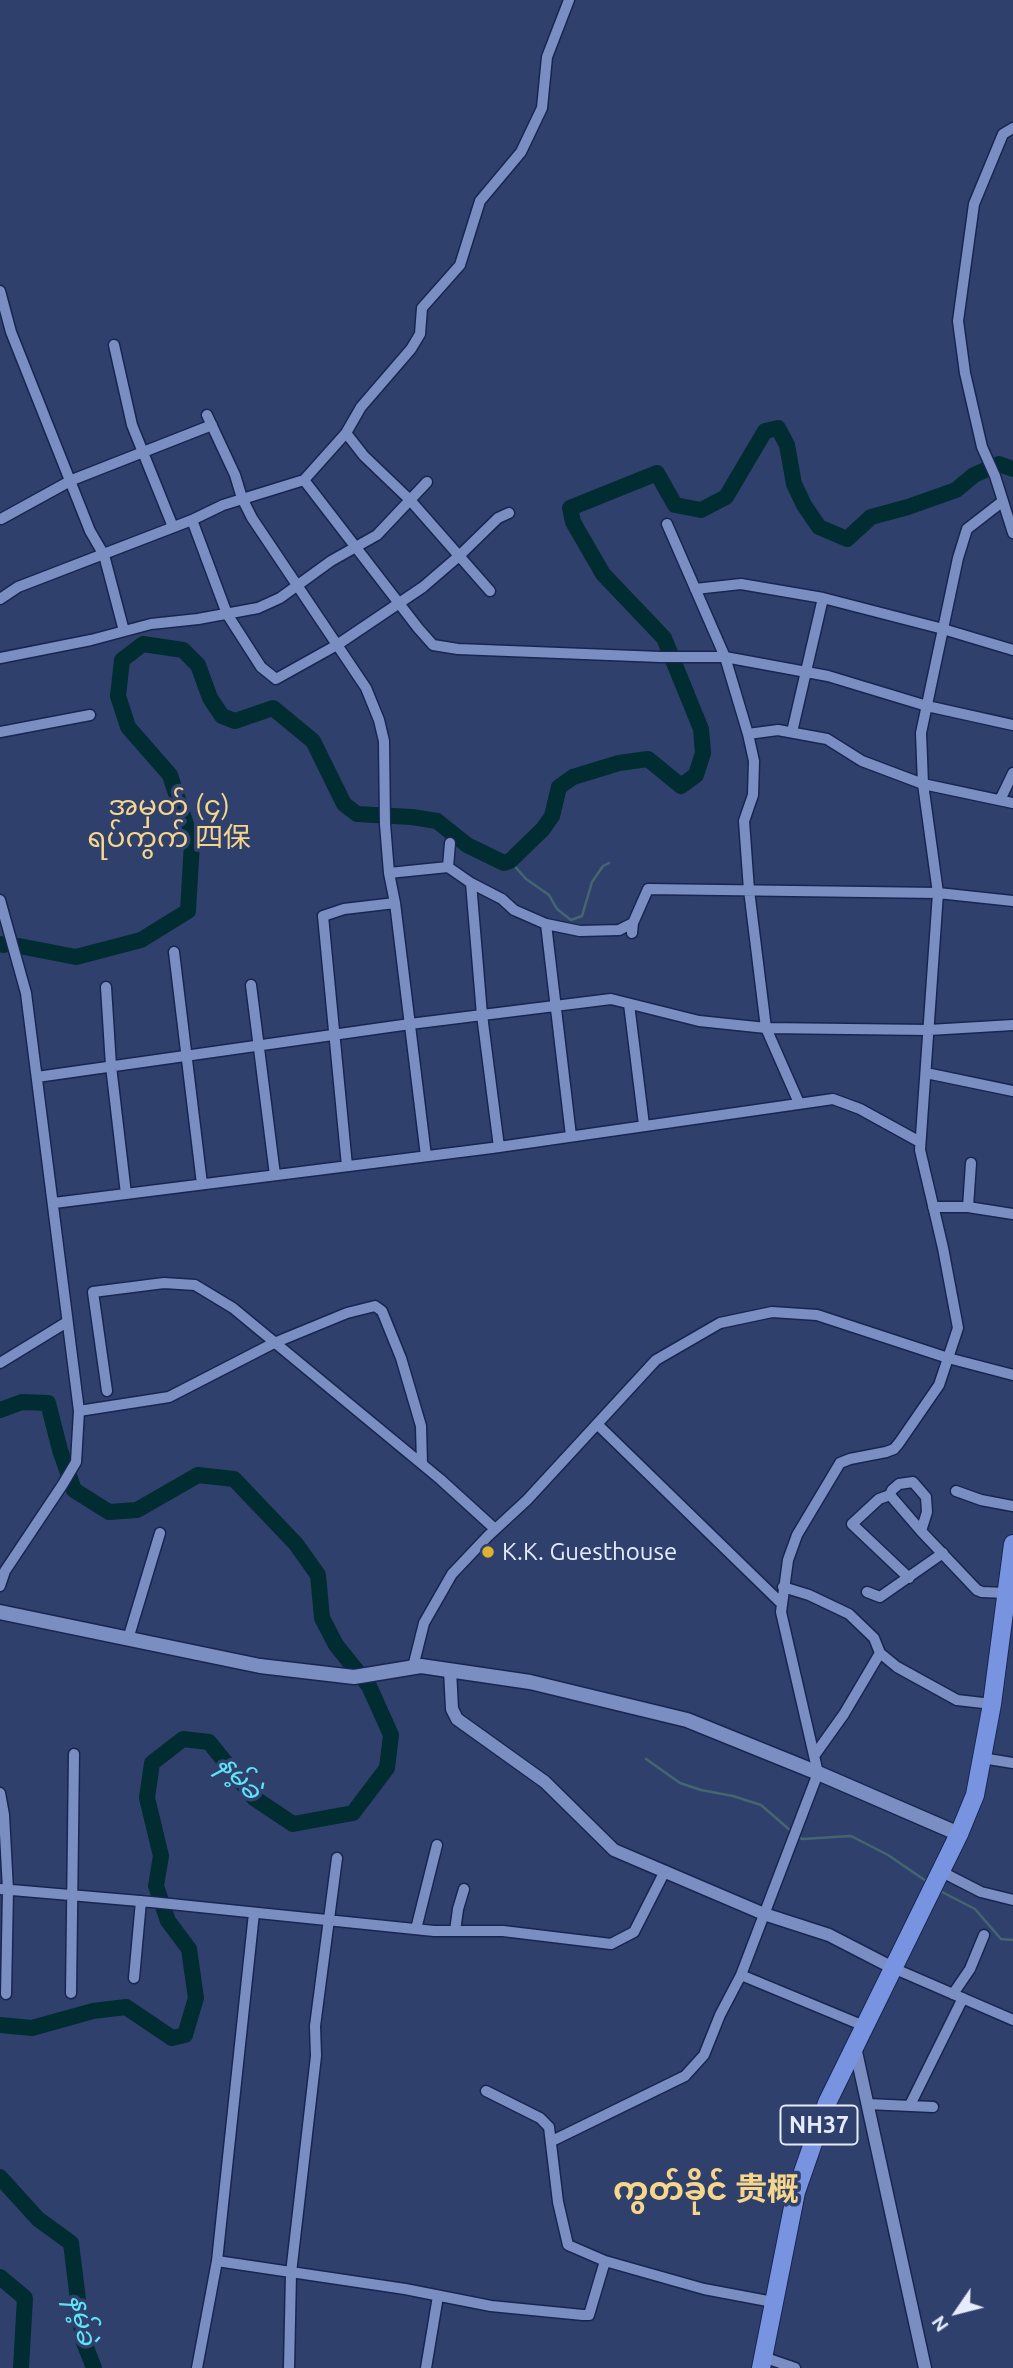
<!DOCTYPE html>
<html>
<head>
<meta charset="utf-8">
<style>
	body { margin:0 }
	#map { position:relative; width:1013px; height:2368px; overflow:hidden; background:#30406d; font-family:Ubuntu,sans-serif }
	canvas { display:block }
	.north { position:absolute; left:922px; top:2277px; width:70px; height:70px; -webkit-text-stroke:5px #30406d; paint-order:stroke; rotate:235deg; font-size:19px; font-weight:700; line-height:28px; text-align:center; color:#e5ecfd }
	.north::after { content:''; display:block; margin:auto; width:24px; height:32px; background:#e5ecfd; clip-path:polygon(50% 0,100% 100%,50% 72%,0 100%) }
</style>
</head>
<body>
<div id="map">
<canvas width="1013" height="2368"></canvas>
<div class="north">N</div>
</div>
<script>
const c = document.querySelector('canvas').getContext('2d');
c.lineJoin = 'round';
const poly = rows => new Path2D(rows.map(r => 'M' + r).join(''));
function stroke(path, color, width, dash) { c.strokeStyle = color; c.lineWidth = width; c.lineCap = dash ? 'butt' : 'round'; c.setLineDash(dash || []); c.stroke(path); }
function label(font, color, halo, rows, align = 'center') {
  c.font = font + ' Ubuntu,"Noto Sans SC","Noto Sans Myanmar",sans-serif'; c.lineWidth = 7; c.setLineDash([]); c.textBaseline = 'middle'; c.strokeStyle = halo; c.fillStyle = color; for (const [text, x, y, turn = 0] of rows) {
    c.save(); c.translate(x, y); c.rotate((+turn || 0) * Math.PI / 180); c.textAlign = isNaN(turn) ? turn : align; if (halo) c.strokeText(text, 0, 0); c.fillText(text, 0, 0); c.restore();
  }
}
const stream = poly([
	[510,861,526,879,549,895,557,909,571,920,582,916,592,882,603,866,609,863],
	[646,1759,680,1783,701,1790,733,1796,761,1805,791,1831],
	[797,1835,802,1839,851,1836,888,1855,929,1883],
	[940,1891,975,1909,1001,1939,1013,1940]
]);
const river = poly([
	[0,944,4,945],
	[19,946,76,957,141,940,188,911,192,843,170,775,128,727,118,696,122,660,143,644,183,650,198,665,210,698,222,716,235,721,273,708,313,741,344,804,357,814,412,817,437,821,467,845,504,863,510,861,543,829,552,816,559,787,573,777,619,763,648,759,681,786,696,775,703,753,701,729,664,638,603,574,573,522,570,508,657,473,675,505,701,510,726,497,765,431,778,428,787,445,794,484,804,505,819,527,847,539,871,517,908,507,956,490,974,475,999,464,1013,469],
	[0,1410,22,1402,48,1403,60,1450,74,1490,109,1512,137,1510,198,1475,234,1479,296,1544,318,1575,322,1618,336,1645,369,1686,391,1735,387,1768,353,1813,293,1824,254,1798,209,1742,183,1739,152,1763,147,1798,161,1856,156,1886,168,1921,189,1949,196,1998,185,2035,172,2038,126,2007,93,2011,32,2028,0,2025],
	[0,2177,38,2219,71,2243,83,2340,94,2368],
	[0,2277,25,2298,21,2368]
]);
const minor = poly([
	[1013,128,1003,134,974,204,958,321,965,373,982,447,995,476,1013,533],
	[0,291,11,332,90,531,104,555,124,631],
	[114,345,132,425,173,527],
	[207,415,235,475,242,498,252,518,366,688,379,720,384,741,385,824,389,873,395,903,426,1156],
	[346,433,364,456,410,500,490,591],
	[304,480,418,628,433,645,458,649,660,657,725,657,828,676,927,706,1013,725],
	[1,519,72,480,212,425],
	[192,520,227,614,261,667,276,679,337,645,423,587,459,556,498,518,509,513],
	[667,524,725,657,748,734,754,761,753,795,744,821,749,890,766,1028,799,1103],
	[695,589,741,584,823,598,943,629,1013,650],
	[0,599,18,587,192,520,223,505,304,480,346,433,361,407,411,349,420,334,422,308,460,265,480,201,521,152,542,108,547,57,569,0],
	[0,658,91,640,151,624,198,619,258,608,280,598,331,561,377,535,427,482],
	[0,732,90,715],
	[792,732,823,598],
	[748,734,778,730,827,739,862,761,923,784,1013,803],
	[1000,800,1013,773],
	[448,867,450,843],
	[389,873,448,867,471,883,502,899,514,910,546,924,580,931,619,930,633,923],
	[471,883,482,1015,499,1147],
	[0,900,26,993,79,1411,76,1462,63,1484,5,1571,0,1586],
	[546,924,571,1136],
	[632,933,633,923,648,889,938,893,1013,901],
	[174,952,202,1184],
	[251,985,275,1175],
	[106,987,111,1066,126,1194],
	[629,1004,644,1125],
	[926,1073,1013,1091],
	[37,1077,410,1024,611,999,699,1021,766,1028,929,1030,1013,1025],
	[347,1166,323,916,344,909,395,903],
	[54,1203,492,1148,833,1099,860,1109,920,1142],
	[933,1207,968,1207,1013,1214],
	[968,1207,971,1163],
	[0,1363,67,1322],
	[107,1391,93,1292,164,1283,195,1285,233,1308,440,1479,495,1529],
	[79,1411,169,1397,274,1343,347,1313,375,1306,382,1311,401,1358,421,1426,422,1464],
	[597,1424,781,1603],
	[956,1491,981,1500,1013,1506],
	[890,1495,921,1531],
	[909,1578,852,1524,879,1499,890,1495,892,1490,899,1484,913,1482,926,1497,927,1512,921,1531,977,1590,982,1592,1006,1593],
	[783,1587,809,1595,849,1614,874,1638,880,1653,897,1667,957,1700,992,1704],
	[867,1592,880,1597,943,1553],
	[128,1639,160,1533],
	[413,1667,424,1623,452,1574,488,1536,527,1500,656,1360,720,1323,772,1312,817,1315,948,1358,1013,1375],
	[814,1756,844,1714,880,1653],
	[982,1758,1013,1763],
	[0,1793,4,1815,8,1890,6,1994],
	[940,1871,981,1892,1013,1900],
	[0,1889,151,1902,434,1931,503,1931,611,1944,634,1932,665,1871],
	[416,1929,437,1845],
	[455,1931,458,1909,464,1889],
	[893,1968,1013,2020],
	[741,1975,864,2026],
	[134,1978,141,1901],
	[71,1993,74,1754],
	[953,1994,970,1969,984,1935],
	[486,2091,540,2118,549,2127,558,2202,568,2245,605,2261,704,2289,773,2302],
	[867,2104,933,2107],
	[910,2105,963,1998],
	[552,2141,685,2076,704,2055,720,2015,741,1975,818,1773,781,1612,788,1560,797,1535,840,1463,850,1459,886,1452,894,1449,899,1443,939,1385,958,1328,943,1248,920,1150,938,893,923,784,921,733,958,558,967,529,1003,501],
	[217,2261,405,2289,491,2306,583,2315,589,2315,605,2261],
	[763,2357,795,2368],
	[197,2368,217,2261,254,1913],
	[289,2368,291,2273,316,2056,315,2026,337,1858],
	[426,2368,438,2296]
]);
const tertiary = poly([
	[450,1670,452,1709,457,1719,545,1782,614,1850,764,1914,829,1935,893,1968],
	[855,2047,925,2368]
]);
const secondary = poly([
	[0,1612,260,1666,354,1677,421,1666,530,1682,687,1720,818,1773,959,1834]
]);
const trunk = poly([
	[761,2368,796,2192,827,2103,959,1834,975,1795,992,1704,1013,1544]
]);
const markers = [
	[488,1552,7,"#deb133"]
];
const shields = [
	[819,2125,77]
];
const shieldNames = [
	["NH37",819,2125]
];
const poiNames = [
	["K.K. Guesthouse",502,1552]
];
const waterNames = [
	["နမ့်ခဲ",240,1777,48],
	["နမ့်ခဲ",83,2320,80]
];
const quarterNames = [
	["အမှတ် (၄)",169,806],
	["ရပ်ကွက် 四保",169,838]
];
const districtNames = [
	["ကွတ်ခိုင် 贵概",706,2189]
];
stroke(stream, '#45666f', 2.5);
stroke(river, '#002c32', 16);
stroke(minor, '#182550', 13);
stroke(tertiary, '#182550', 15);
stroke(secondary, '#182550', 17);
stroke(trunk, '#182550', 20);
stroke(minor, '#7a8ec1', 10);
stroke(tertiary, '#7a8ec1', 12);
stroke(secondary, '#7a8ec1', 14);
stroke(trunk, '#7894e0', 18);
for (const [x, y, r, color] of markers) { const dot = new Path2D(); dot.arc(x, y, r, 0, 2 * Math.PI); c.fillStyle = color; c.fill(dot); stroke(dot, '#30406d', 2.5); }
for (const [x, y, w] of shields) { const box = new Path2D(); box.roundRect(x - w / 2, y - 19.5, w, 39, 5); c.fillStyle = '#30406d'; c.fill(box); stroke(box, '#e5ecfd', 2); }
label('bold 23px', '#e5ecfd', null, shieldNames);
label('24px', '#e5ecfd', '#30406d', poiNames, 'left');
label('italic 26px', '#5fe4f7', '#30406d', waterNames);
label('28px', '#f5d68b', '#30406d', quarterNames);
label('bold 32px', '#f5d68b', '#30406d', districtNames);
</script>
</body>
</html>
